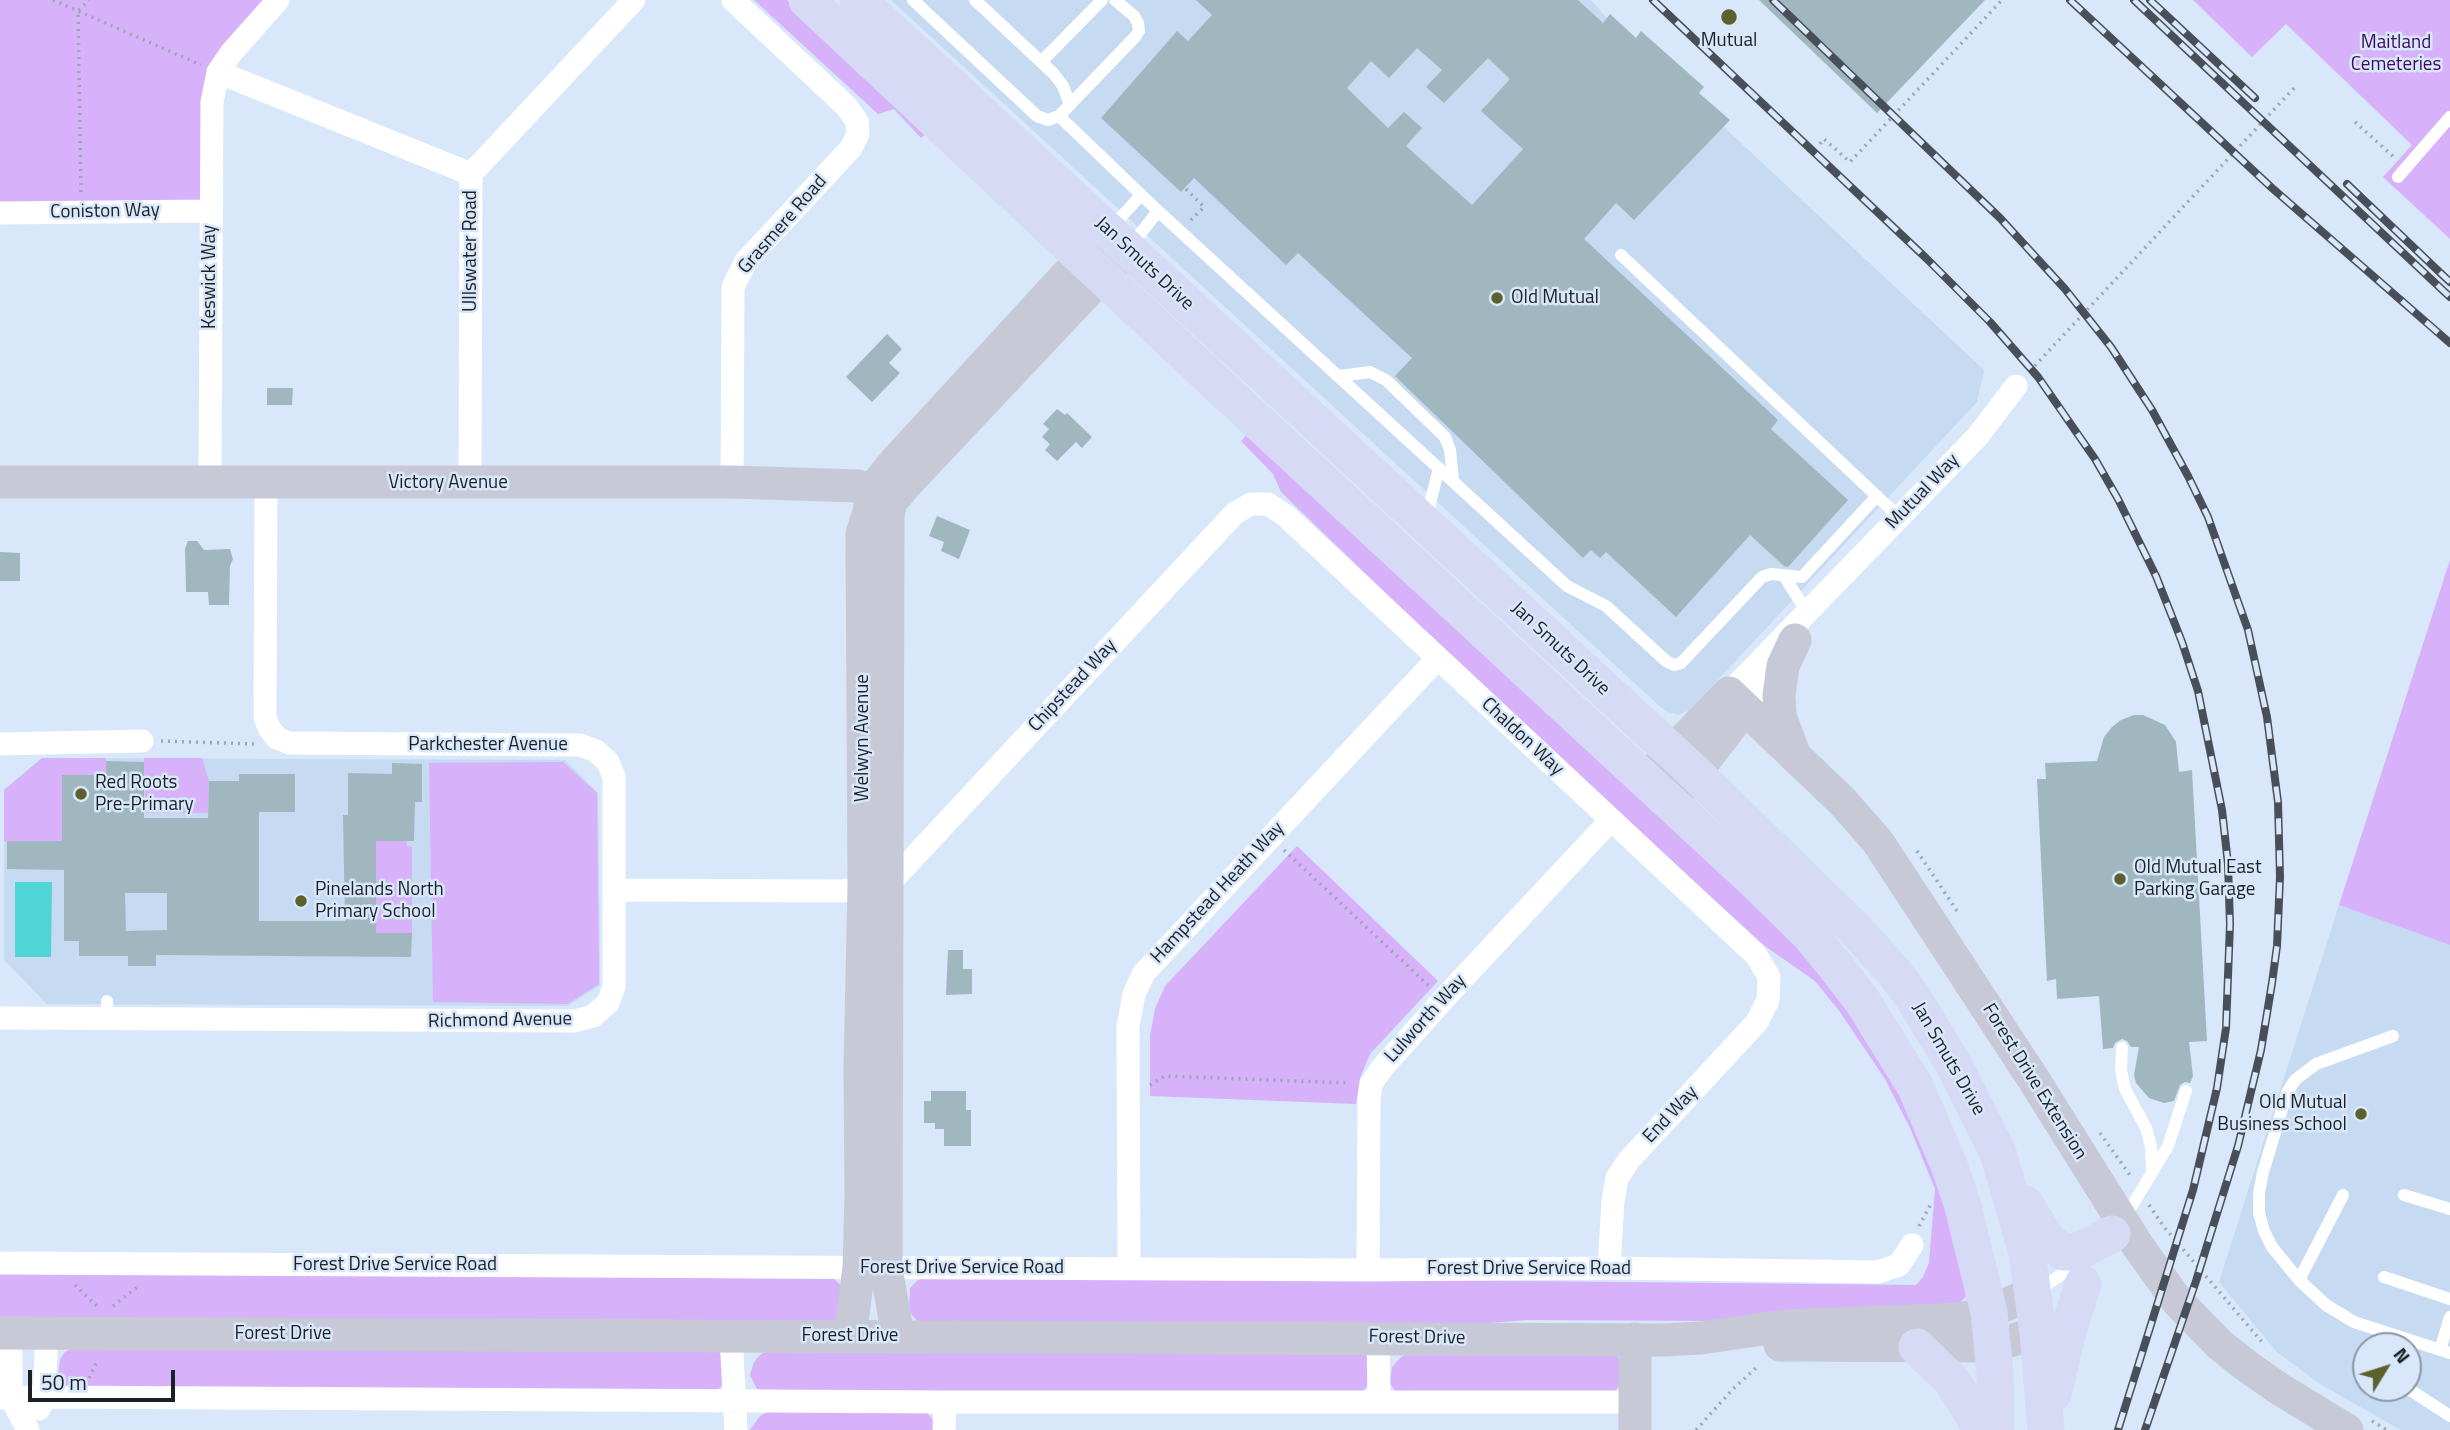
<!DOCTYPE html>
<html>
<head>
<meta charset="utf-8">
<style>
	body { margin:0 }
	#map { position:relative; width:2450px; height:1430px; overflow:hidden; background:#d8e7f9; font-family:"Titillium Web",sans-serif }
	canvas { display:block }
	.north { position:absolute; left:2352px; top:1332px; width:70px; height:70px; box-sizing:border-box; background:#d8e7f9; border:2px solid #8c97a5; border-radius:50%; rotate:52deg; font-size:19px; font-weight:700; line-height:28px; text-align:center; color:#1b2026 }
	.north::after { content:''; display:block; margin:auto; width:24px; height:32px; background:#5c602d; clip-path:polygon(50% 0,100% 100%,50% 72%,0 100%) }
	.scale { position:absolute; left:28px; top:1370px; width:147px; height:32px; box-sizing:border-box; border:4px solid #1b2026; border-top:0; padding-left:9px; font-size:21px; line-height:24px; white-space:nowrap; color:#1b2026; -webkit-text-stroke:5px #d8e7f9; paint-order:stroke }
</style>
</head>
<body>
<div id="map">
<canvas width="2450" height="1430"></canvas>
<div class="north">N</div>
<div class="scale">50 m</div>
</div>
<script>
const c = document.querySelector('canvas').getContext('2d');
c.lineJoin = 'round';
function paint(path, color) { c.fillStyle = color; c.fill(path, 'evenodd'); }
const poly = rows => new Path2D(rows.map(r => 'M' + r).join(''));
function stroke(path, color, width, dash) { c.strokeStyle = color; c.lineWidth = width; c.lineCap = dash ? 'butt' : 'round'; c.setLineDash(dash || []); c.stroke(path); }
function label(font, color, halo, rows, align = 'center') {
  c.font = font + ' "Titillium Web",sans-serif'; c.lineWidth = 5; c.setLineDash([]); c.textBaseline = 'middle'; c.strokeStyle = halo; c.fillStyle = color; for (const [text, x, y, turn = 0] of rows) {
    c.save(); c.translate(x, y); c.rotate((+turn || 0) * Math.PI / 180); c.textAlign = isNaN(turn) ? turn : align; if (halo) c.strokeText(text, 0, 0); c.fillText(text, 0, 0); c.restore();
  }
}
const built = poly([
	[891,0,1591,0,1607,18,1984,370,1977,402,1690,710,1678,715,1665,711],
	[42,758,565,760,598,793,600,985,568,1006,47,1004,4,960,4,790],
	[2339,905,2450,945,2450,1430,2401,1430,2320,1384,2277,1352,2219,1282],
	[2366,1346,2408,1346,2408,1388,2366,1388]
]);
const green = poly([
	[0,0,275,0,222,57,202,199,192,204,0,204],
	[754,0,787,0,931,129,921,138,894,109,878,114],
	[2193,0,2450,0,2450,239,2383,177,2412,145,2286,24,2252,57],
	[1251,430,1803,944,1911,1086,1969,1293,1956,1307,1712,1321,1528,1320,1408,1329,917,1321,909,1311,910,1288,918,1280,929,1275,1916,1285,1923,1277,1929,1263,1935,1189,1910,1128,1885,1079,1840,1012,1815,981,1765,946,1622,816,1449,654,1281,492,1273,474,1241,441],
	[2450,560,2450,945,2339,905],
	[42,758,106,758,106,775,62,775,62,811,76,841,4,841,4,790],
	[144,758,202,758,209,781,208,813,145,813],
	[563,762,597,793,599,984,567,1004,433,1002,429,763],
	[376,841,407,841,407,846,412,847,412,933,376,933],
	[1297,846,1438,981,1370,1054,1360,1078,1356,1104,1150,1096,1150,1036,1155,1009,1165,986],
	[0,1272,834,1279,842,1286,849,1309,832,1325,0,1319],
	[75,1346,718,1350,724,1359,725,1381,720,1388,708,1393,69,1391,62,1384,58,1375,60,1359,65,1352],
	[773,1348,1361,1351,1369,1358,1371,1380,1365,1389,1355,1395,769,1393,757,1389,750,1375,754,1362,761,1354],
	[1413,1351,1616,1354,1622,1364,1622,1383,1615,1391,1395,1391,1390,1383,1392,1367,1401,1357],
	[770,1410,925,1410,941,1430,750,1430,760,1416]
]);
const water = poly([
	[15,882,52,882,51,957,15,957]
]);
const building = poly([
	[1196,0,1578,0,1603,23,1610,14,1636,38,1641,31,1704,87,1699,93,1730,120,1634,220,1616,203,1584,239,1778,420,1771,429,1848,500,1788,567,1784,566,1750,535,1676,617,1606,552,1600,558,1591,550,1583,558,1395,376,1412,358,1298,253,1286,265,1194,178,1181,192,1101,118,1177,31,1188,41,1212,15],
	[1417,48,1442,70,1426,87,1444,103,1488,58,1510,79,1481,111,1523,149,1472,205,1406,146,1422,128,1404,112,1388,128,1347,88,1371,61,1389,78],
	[1759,0,1985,0,1877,113],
	[887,334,902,349,889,363,900,373,872,402,846,377],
	[267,388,293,388,292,405,267,405],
	[1057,409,1065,415,1067,413,1092,437,1082,448,1076,442,1057,461,1045,450,1050,444,1042,437,1049,429,1043,424],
	[937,516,970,530,959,559,941,551,944,542,929,536],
	[188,541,197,541,204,550,230,549,233,559,230,566,229,605,209,605,208,592,186,592,185,549],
	[0,552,20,553,20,581,0,581],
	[2134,715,2143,715,2165,725,2176,742,2179,772,2192,770,2207,1041,2189,1042,2193,1076,2190,1083,2185,1082,2180,1085,2174,1101,2164,1103,2149,1098,2136,1083,2134,1075,2139,1047,2131,1047,2127,1041,2122,1039,2115,1043,2113,1048,2103,1049,2099,996,2057,999,2056,979,2047,981,2037,779,2046,779,2045,763,2097,761,2104,737,2112,727,2121,720],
	[106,761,144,762,144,818,208,818,209,781,239,781,239,774,295,774,295,812,259,812,259,921,345,921,343,815,348,815,348,773,392,774,392,763,422,764,422,802,415,802,414,841,376,841,376,933,412,933,411,957,156,955,156,966,128,966,128,956,79,956,79,941,64,941,64,870,7,869,7,841,62,841,62,775,106,775],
	[125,893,167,893,167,930,126,931],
	[948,950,963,950,963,969,972,969,972,994,946,995],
	[931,1091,966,1091,966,1110,971,1110,971,1146,944,1146,944,1129,935,1129,935,1123,924,1123,924,1101,931,1101]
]);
const path = poly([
	[53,0,201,65],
	[2355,122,2395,158],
	[1820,144,1824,139,1850,162,2002,0],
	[1186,189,1204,207,1190,221],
	[81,192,78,11,89,0],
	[2030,371,2296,86],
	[161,741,255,744],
	[1284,850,1429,986],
	[1917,851,1957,911],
	[1150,1085,1165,1076,1350,1083],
	[2100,1133,2132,1178],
	[2149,1205,2164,1227,2262,1342],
	[1919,1226,1932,1202],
	[75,1285,97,1306],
	[113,1306,140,1285],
	[89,1378,98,1359],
	[2372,1421,2387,1430],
	[1696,1430,1733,1389,1757,1367]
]);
const lane = poly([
	[913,0,1037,116,1048,120,1059,116],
	[975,0,1054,74,1063,86,1070,105],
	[1115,0,1134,16,1138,23,1139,31,1135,37,1059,116,1158,211,1567,586,1606,606,1666,661,1674,665,1681,663,1762,577,1771,574,1802,577,1877,496],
	[1041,62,1102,0],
	[2398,177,2450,117],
	[1111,228,1141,195],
	[1130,247,1158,211],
	[1621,255,1899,517],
	[1339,376,1370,372,1386,380,1445,437,1450,450,1453,480],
	[1426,519,1439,468],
	[1784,576,1807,612],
	[107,1001,107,1019],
	[2393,1036,2316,1064,2295,1080,2287,1093,2263,1172,2259,1193,2259,1213,2264,1231,2272,1247,2299,1280,2326,1305,2354,1322,2450,1353],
	[2122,1048,2121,1070,2125,1089,2146,1128,2151,1147,2152,1171],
	[2404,1195,2450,1209],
	[2124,1219,2168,1146,2186,1091],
	[2384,1277,2450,1299],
	[2299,1280,2343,1195],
	[2037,1291,2080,1262],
	[2440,1350,2450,1317],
	[2407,1388,2450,1416]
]);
const street = poly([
	[218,72,471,174],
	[0,213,210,211],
	[210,481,212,102,218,72,231,53,278,0],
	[732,482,733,287,746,261,851,148,858,134,857,121,846,106,733,0],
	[470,483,471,174,634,0],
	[1729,693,1977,437,2016,386],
	[1745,708,1781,658],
	[0,744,142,741],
	[614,890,841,891,887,886,1235,513,1251,504,1268,504,1286,516,1756,955,1769,977,1768,1000,1757,1022,1629,1160,1617,1178,1613,1200,1609,1268],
	[0,1018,575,1021,593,1016,608,1003,614,987,614,777,608,762,596,751,580,745,289,743,277,738,269,728,265,717,266,483],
	[0,1263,1368,1270,1609,1268,1878,1272,1899,1265,1912,1245],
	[1129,1267,1128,1026,1134,994,1144,973,1438,658],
	[1368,1270,1369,1099,1371,1084,1382,1068,1451,991,1610,821],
	[11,1333,11,1398,28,1430],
	[731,1336,736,1430],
	[1378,1337,1379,1400],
	[0,1398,44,1397,945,1402,1635,1402],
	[39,1409,44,1397,47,1332],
	[944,1430,945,1402]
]);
const secondary = poly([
	[0,482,732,482,858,486,872,490,890,501],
	[1793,751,1780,716,1779,695,1783,666,1795,640],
	[1646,779,1729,693,1843,802,1878,842,2034,1080,2138,1246,2178,1302,2220,1345,2248,1367,2278,1388,2347,1430],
	[1669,800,1695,773,1745,708],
	[0,1333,1663,1340,1701,1338,1784,1326,1961,1319,1989,1312,2033,1293],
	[898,1336,886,1268,888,516,891,502,906,484,1120,257],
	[850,1337,859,1268,861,1195,860,1067,864,887,862,534,869,512,872,490,895,462,1100,239],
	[1780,1345,1992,1346,2038,1333],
	[1635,1430,1635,1339]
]);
const primary = poly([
	[807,0,1230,396,1756,882,1811,936,1837,968,1863,1002,1915,1086,1949,1165,1962,1203,1989,1312,1995,1373,1996,1430],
	[858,0,1695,773,1855,929,1894,972,1912,996,1954,1065,1998,1153,2027,1252,2038,1333,2046,1430],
	[2025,1204,2047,1240,2063,1252,2073,1252,2083,1249,2112,1234],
	[1917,1347,1951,1380,1970,1409,1981,1430],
	[2053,1394,2067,1335,2083,1284]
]);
const rail = poly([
	[1653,0,1926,258,1990,322,2038,377,2095,459,2118,499,2156,576,2182,642,2198,691,2222,810,2228,864,2230,924,2226,1028,2217,1088,2193,1190,2118,1430],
	[1773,0,2000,218,2065,289,2111,347,2152,410,2188,476,2208,517,2248,630,2267,717,2278,802,2280,877,2277,946,2272,983,2261,1050,2238,1146,2196,1281,2145,1430],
	[2070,0,2272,188,2450,343],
	[2134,0,2450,297],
	[2150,0,2255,98],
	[2347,184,2450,282]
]);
const markers = [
	[1729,17,9,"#5c602d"],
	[1497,298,7,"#5c602d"],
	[81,794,7,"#5c602d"],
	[2120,879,7,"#5c602d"],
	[301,901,7,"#5c602d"],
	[2361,1114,7,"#5c602d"]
];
const poiNames = [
	["Mutual",1729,41,"center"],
	["Old Mutual",1511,298],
	["Red Roots",95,783],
	["Pre-Primary",95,805],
	["Old Mutual East",2134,868],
	["Parking Garage",2134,890],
	["Pinelands North",315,890],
	["Primary School",315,912],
	["Old Mutual",2347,1103,"right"],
	["Business School",2347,1125,"right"]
];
const parkNames = [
	["Maitland",2396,43],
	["Cemeteries",2396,65]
];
const streetNames = [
	["Coniston Way",105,212,-1],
	["Grasmere Road",783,225,-49],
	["Ullswater Road",471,251,-90],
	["Jan Smuts Drive",1144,264,43],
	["Keswick Way",210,277,-90],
	["Victory Avenue",448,483],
	["Mutual Way",1923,492,-46],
	["Jan Smuts Drive",1560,649,43],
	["Chipstead Way",1073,686,-47],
	["Chaldon Way",1522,737,43],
	["Welwyn Avenue",863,738,-90],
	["Parkchester Avenue",488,745],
	["Hampstead Heath Way",1218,893,-47],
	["Lulworth Way",1426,1019,-48],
	["Richmond Avenue",500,1021,-1],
	["Jan Smuts Drive",1948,1059,60],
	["Forest Drive Extension",2034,1082,58],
	["End Way",1671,1115,-47],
	["Forest Drive Service Road",395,1265],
	["Forest Drive Service Road",962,1268],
	["Forest Drive Service Road",1529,1269],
	["Forest Drive",283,1334],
	["Forest Drive",850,1336],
	["Forest Drive",1417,1338,1]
];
paint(built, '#c6daf1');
paint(green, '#d7b1f9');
paint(water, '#50d4d6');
paint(building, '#a0b7c0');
stroke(path, '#9ba7b5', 3.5, [2, 5]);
stroke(lane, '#fff', 12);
stroke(street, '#fff', 23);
stroke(secondary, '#c7c9d6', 33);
stroke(primary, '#d7daf5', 37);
stroke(rail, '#484f58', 8);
stroke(rail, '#d8e7f9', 5, [16]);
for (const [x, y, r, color] of markers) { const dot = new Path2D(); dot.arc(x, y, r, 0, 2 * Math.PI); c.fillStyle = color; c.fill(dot); stroke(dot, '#d8e7f9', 2.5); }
label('19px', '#1b2026', '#d8e7f9', poiNames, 'left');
label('19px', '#410762', '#d8e7f9', parkNames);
label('19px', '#1b2026', '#d8e7f9', streetNames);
</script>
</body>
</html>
